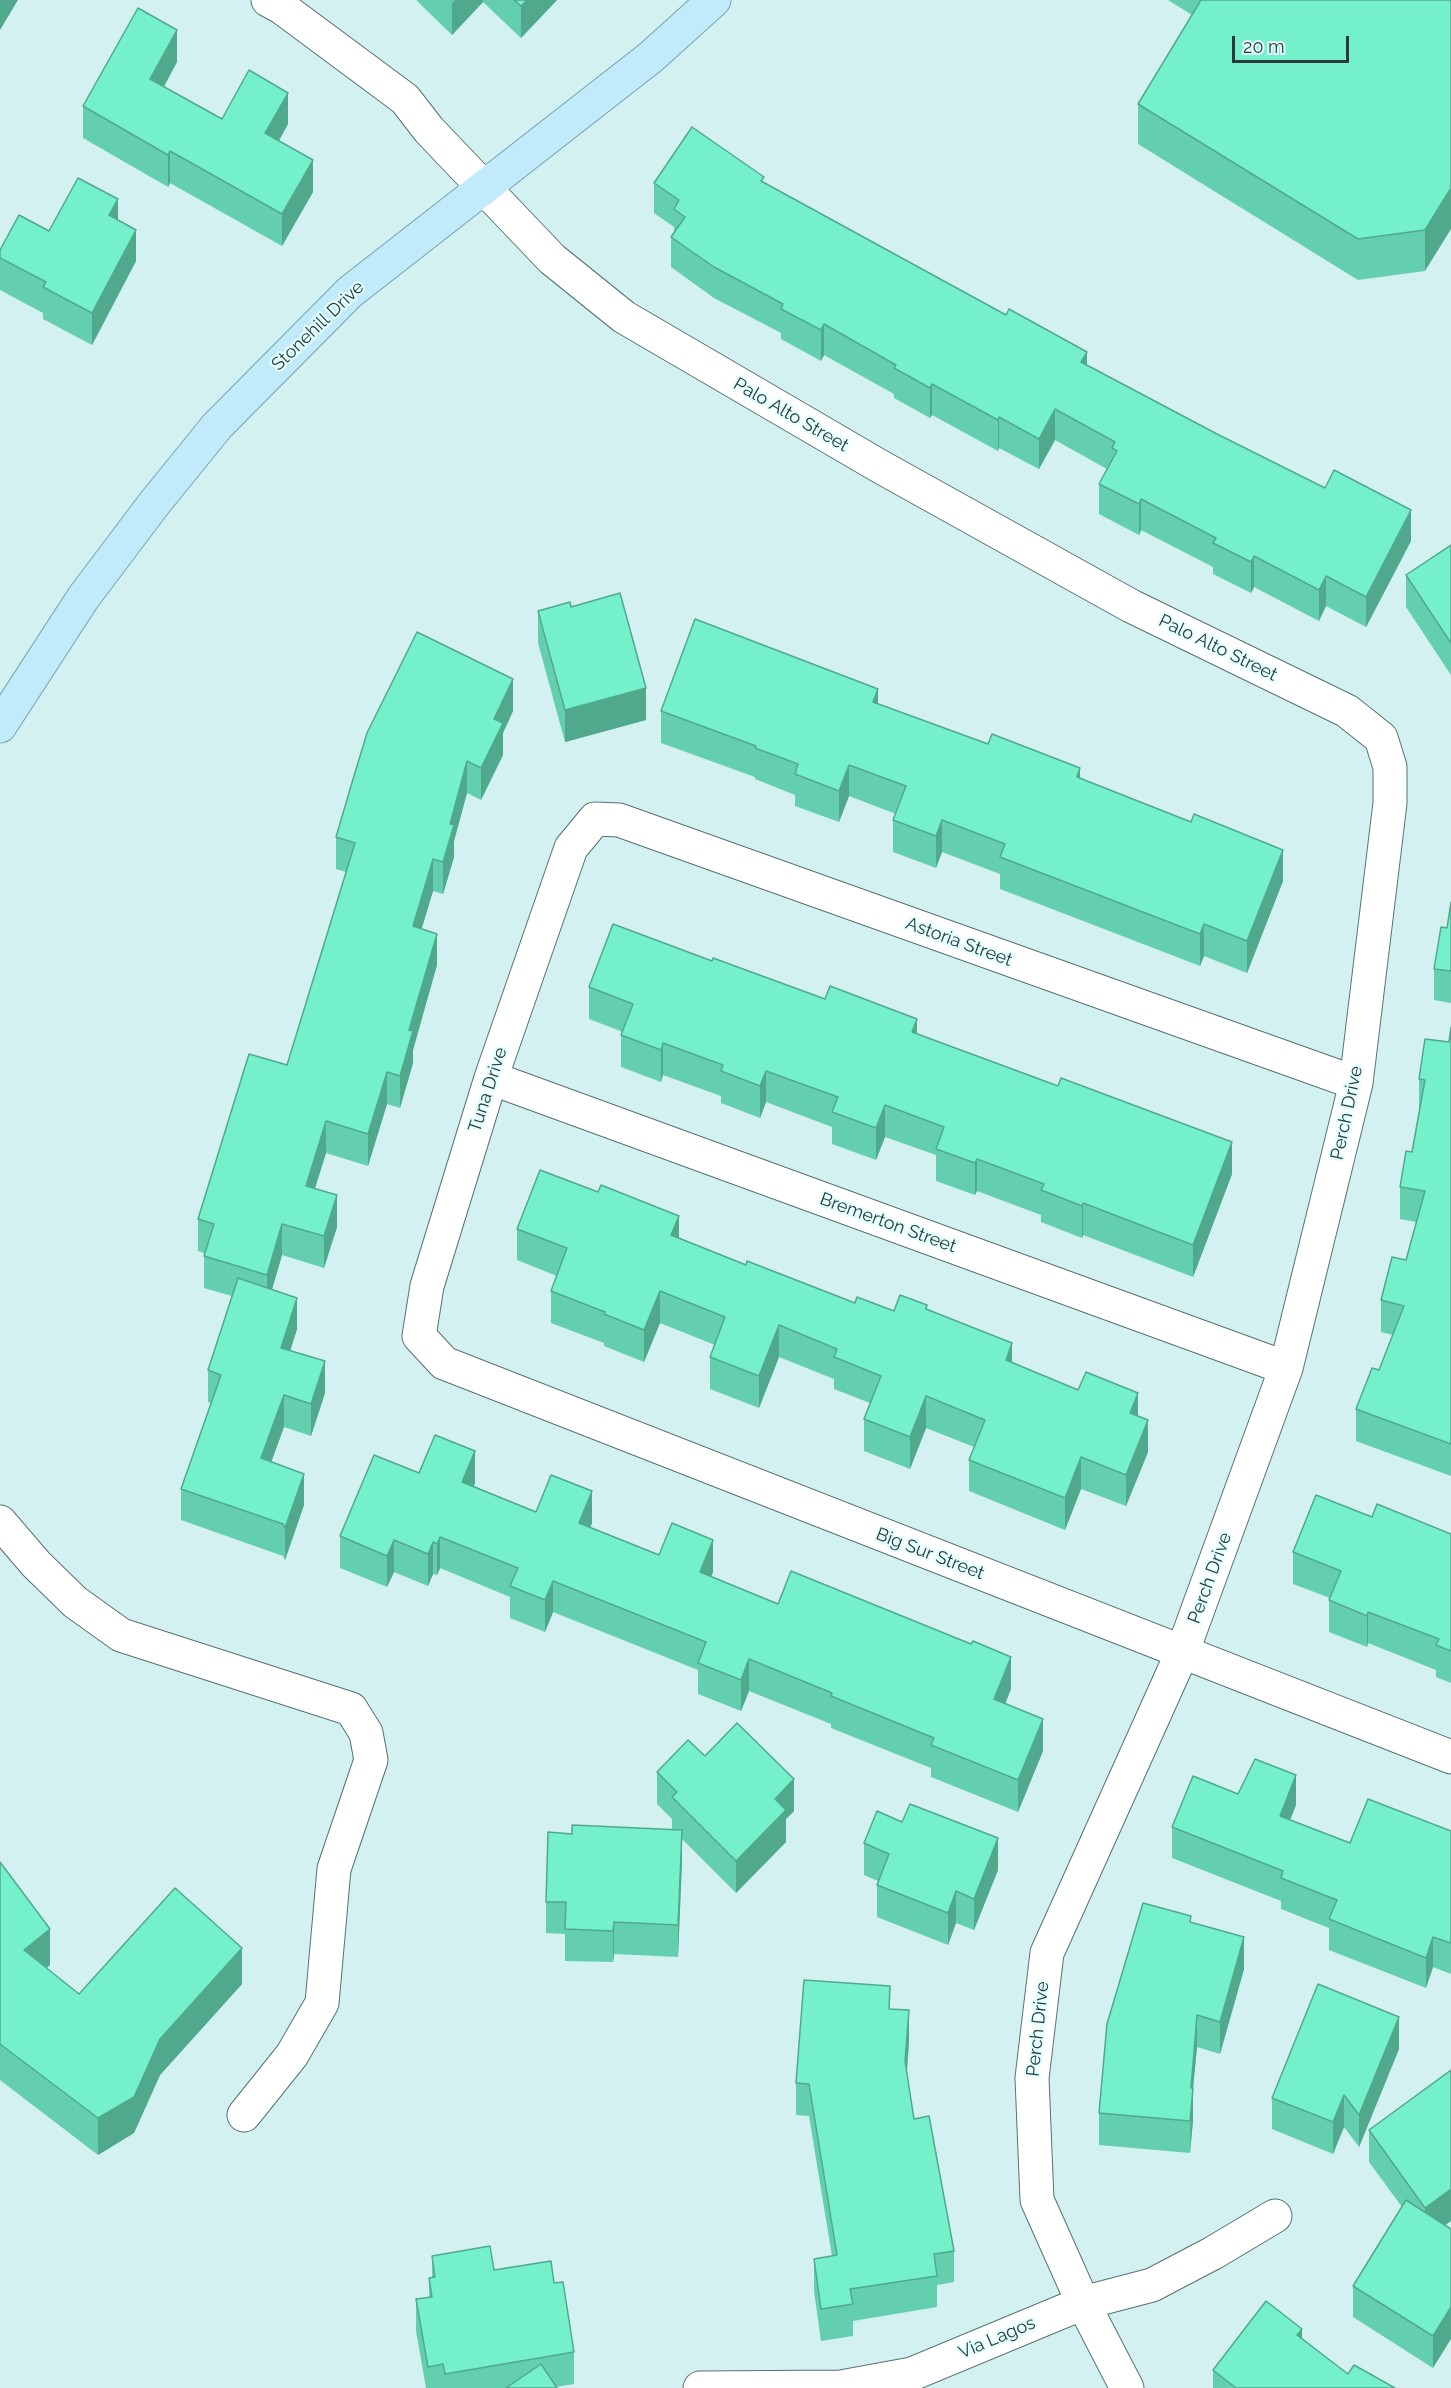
<!DOCTYPE html>
<html>
<head>
<meta charset="utf-8">
<style>
	body { margin:0 }
	#map { position:relative; width:1451px; height:2388px; overflow:hidden; background:#d3f1f1; font-family:Raleway,sans-serif }
	canvas { display:block }
	.scale { position:absolute; left:1232px; top:36px; width:117px; height:27px; box-sizing:border-box; border:3px solid #2d3939; border-top:0; padding-left:8px; font-size:18px; line-height:21px; white-space:nowrap; color:#2d3939; -webkit-text-stroke:4px #e0fffe; paint-order:stroke }
</style>
</head>
<body>
<div id="map">
<canvas width="1451" height="2388"></canvas>
<div class="scale">20 m</div>
</div>
<script>
const c = document.querySelector('canvas').getContext('2d');
c.lineJoin = 'round';
const poly = rows => new Path2D(rows.map(r => 'M' + r).join(''));
function stroke(path, color, width, dash) { c.strokeStyle = color; c.lineWidth = width; c.lineCap = dash ? 'butt' : 'round'; c.setLineDash(dash || []); c.stroke(path); }
function paint(path, color) { c.fillStyle = color; c.fill(path, 'evenodd'); }
function label(font, color, halo, rows, align = 'center') {
  c.font = font + ' Raleway,sans-serif'; c.lineWidth = 4.5; c.setLineDash([]); c.textBaseline = 'middle'; c.strokeStyle = halo; c.fillStyle = color; for (const [text, x, y, turn = 0] of rows) {
    c.save(); c.translate(x, y); c.rotate((+turn || 0) * Math.PI / 180); c.textAlign = isNaN(turn) ? turn : align; if (halo) c.strokeText(text, 0, 0); c.fillText(text, 0, 0); c.restore();
  }
}
const minor = poly([
	[268,0,281,7,405,99,429,130,552,259,624,317,881,467,1131,606,1347,711,1381,738,1390,767,1390,803,1356,1083,1286,1368,1182,1653,1047,1953,1032,2078,1037,2200,1083,2303,1127,2388],
	[491,1078,1286,1368],
	[1356,1083,619,820,595,819,571,848,491,1078,427,1286,419,1336,444,1363,1451,1757],
	[0,1522,36,1564,75,1602,121,1635,351,1709,366,1733,371,1760,334,1869,322,2003,292,2055,244,2115],
	[700,2388,841,2387,912,2374,1083,2303,1152,2285,1213,2253,1275,2216]
]);
const major = poly([
	[0,726,83,598,153,505,217,426,350,292,651,57,714,0]
]);
const wall = poly([
	[417,0,557,0,521,38,483,2,452,35,417,1],
	[1168,0,1451,0,1425,271,1358,280,1138,144,1138,104,1192,15],
	[177,62,164,87,222,119,288,124,279,141,313,192,282,246,170,183,168,187,83,138,83,106],
	[654,183,764,183,1087,365,1411,541,1366,627,1326,606,1319,621,1254,587,1251,593,1213,574,1213,567,1141,530,1139,535,1099,514,1099,484,1107,469,1055,440,1039,469,999,448,998,451,932,415,930,418,894,398,894,394,824,355,821,361,781,339,781,333,714,298,671,267,671,237,674,233,674,227,654,213],
	[118,220,136,261,92,345,43,319,43,313,0,290,0,250,49,231],
	[1451,545,1451,675,1406,607,1406,575],
	[571,607,646,720,565,742,538,643,538,611],
	[878,704,1080,779,1283,881,1247,973,1204,956,1200,966,1000,889,1000,874,942,852,936,868,893,852,893,820,896,814,849,796,839,822,795,806,795,795,755,779,755,777,661,743,661,711],
	[513,711,503,733,503,755,481,800,467,793,454,841,454,857,443,894,433,891,421,929,437,965,413,1050,413,1063,400,1108,387,1104,368,1166,326,1153,315,1188,337,1227,324,1268,282,1255,272,1289,297,1329,290,1351,325,1393,311,1436,284,1427,271,1462,304,1505,285,1560,283,1556,181,1520,181,1489,211,1403,208,1402,208,1370,232,1296,204,1288,204,1253,198,1251,198,1219,287,1065,346,872,336,869,336,837],
	[1451,902,1451,1003,1434,1000,1434,969,1447,928],
	[712,961,917,1034,1232,1174,1193,1277,1083,1235,1082,1238,1041,1222,1041,1215,977,1191,975,1195,936,1181,936,1155,885,1137,876,1160,832,1144,832,1127,766,1102,760,1118,721,1103,721,1096,663,1075,661,1082,621,1067,621,1035,623,1032,589,1019,589,987],
	[1451,1027,1451,1476,1356,1441,1356,1409,1379,1370,1393,1335,1381,1332,1381,1300,1406,1260,1416,1222,1400,1219,1400,1187,1412,1152,1419,1111,1419,1079,1449,1042],
	[598,1192,679,1238,746,1265,855,1303,894,1311,927,1310,1012,1363,1138,1416,1148,1452,1126,1506,1081,1489,1065,1530,969,1491,969,1460,974,1447,926,1428,910,1469,864,1451,864,1419,870,1403,834,1389,834,1379,779,1357,759,1408,710,1389,710,1357,715,1345,660,1323,644,1362,604,1346,604,1343,551,1323,551,1291,557,1276,517,1260,517,1229],
	[419,1473,475,1483,474,1486,536,1512,592,1523,590,1527,659,1555,713,1572,711,1577,778,1604,1011,1689,1005,1704,1043,1751,1018,1812,931,1777,931,1768,831,1728,831,1724,749,1691,741,1711,698,1694,698,1670,553,1612,545,1632,510,1618,510,1597,440,1568,437,1575,433,1574,428,1586,394,1572,387,1587,340,1568,340,1536],
	[1372,1517,1451,1534,1451,1683,1436,1677,1436,1670,1368,1643,1367,1647,1329,1632,1329,1600,1330,1598,1293,1584,1293,1552],
	[705,1756,794,1811,786,1819,786,1842,736,1893,682,1839,682,1861,678,1957,614,1954,613,1962,565,1961,565,1934,546,1933,546,1902,672,1829,672,1819,657,1804,657,1772],
	[1238,1794,1296,1805,1290,1820,1350,1843,1451,1831,1451,1974,1433,1967,1426,1988,1329,1950,1329,1928,1281,1909,1281,1901,1172,1858,1172,1827],
	[864,1843,998,1870,974,1930,956,1923,948,1945,877,1917,877,1885,878,1881,864,1875],
	[0,1862,50,1965,47,1968,79,1994,242,1984,160,2075,134,2133,98,2155,0,2080],
	[1191,1922,1244,1969,1220,2054,1197,2047,1193,2088,1193,2120,1190,2153,1099,2145,1099,2113],
	[890,2009,909,2042,907,2072,914,2119,954,2251,954,2282,937,2285,937,2307,853,2321,853,2336,821,2341,814,2291,814,2259,832,2256,809,2116,796,2115,796,2083],
	[1399,2049,1359,2147,1344,2127,1333,2154,1272,2129,1272,2098],
	[1369,2130,1451,2221,1445,2225,1433,2368,1353,2317,1353,2286,1402,2207,1369,2162],
	[432,2256,494,2270,554,2283,574,2352,574,2384,556,2387,557,2388,426,2388,416,2331,416,2299,429,2297,429,2278,432,2278],
	[1302,2338,1348,2374,1395,2388,1213,2388,1213,2370]
]);
const shadedWall = poly([
	[0,0,18,0,0,30],
	[455,0,483,0,483,2,452,35,452,3],
	[527,0,557,0,521,38,521,6],
	[177,30,177,62,150,111,150,79],
	[288,93,288,124,265,165,265,133],
	[170,151,170,183,168,187,168,155],
	[313,160,313,192,282,246,282,214],
	[1451,188,1451,229,1425,271,1425,230],
	[118,199,118,231,109,215],
	[136,230,136,261,92,345,92,313],
	[824,324,824,355,821,361,821,330],
	[1087,352,1087,382,1081,362],
	[932,384,932,415,930,418,930,388],
	[1055,409,1055,440,1039,469,1039,439],
	[999,417,999,448,998,451,998,420],
	[1141,499,1141,530,1139,535,1139,504],
	[1411,510,1411,541,1366,627,1366,597],
	[1254,556,1254,587,1251,593,1251,562],
	[1326,576,1326,606,1319,621,1319,590],
	[513,679,513,711,503,733,503,755,481,800,481,768,494,719],
	[646,688,646,720,565,742,565,710],
	[878,689,878,721,873,702],
	[467,761,467,793,454,841,454,857,443,894,443,862,450,824],
	[849,765,849,796,839,822,839,791],
	[1080,768,1080,800,1077,777],
	[942,820,942,852,936,868,936,836],
	[1283,850,1283,881,1247,973,1247,941],
	[433,859,433,891,413,958,413,926],
	[1204,924,1204,956,1200,966,1200,934],
	[437,934,437,965,413,1050,413,1063,400,1108,400,1076,409,1030],
	[917,1019,917,1051,912,1032],
	[663,1043,663,1075,661,1082,661,1050],
	[766,1071,766,1102,760,1118,760,1086],
	[387,1072,387,1104,368,1166,368,1134],
	[885,1105,885,1137,876,1160,876,1128],
	[326,1121,326,1153,306,1217,306,1186],
	[1232,1142,1232,1174,1193,1277,1193,1245],
	[977,1159,977,1191,975,1195,975,1163],
	[337,1195,337,1227,324,1268,324,1236],
	[1083,1203,1083,1235,1082,1238,1082,1206],
	[679,1216,679,1248,671,1235],
	[282,1224,282,1255,267,1307,267,1275],
	[660,1291,660,1323,644,1362,644,1330],
	[297,1298,297,1329,281,1380,281,1348],
	[779,1325,779,1357,759,1408,759,1376],
	[1012,1343,1012,1374,1006,1360],
	[325,1361,325,1393,311,1436,311,1404],
	[1138,1393,1138,1425,1130,1413],
	[284,1395,284,1427,261,1490,261,1458],
	[926,1396,926,1428,910,1469,910,1437],
	[1148,1420,1148,1452,1126,1506,1126,1475],
	[475,1451,475,1483,462,1514,462,1482],
	[1081,1457,1081,1489,1065,1530,1065,1498],
	[304,1474,304,1505,285,1560,285,1528],
	[592,1491,592,1523,579,1555,579,1523],
	[440,1537,440,1568,437,1575,437,1544],
	[394,1540,394,1572,387,1587,387,1556],
	[713,1540,713,1572,700,1604,700,1572],
	[433,1542,433,1574,428,1586,428,1554],
	[553,1581,553,1612,545,1632,545,1600],
	[1368,1612,1368,1643,1367,1647,1367,1616],
	[1011,1657,1011,1689,994,1731,994,1699],
	[749,1659,749,1691,741,1711,741,1680],
	[1043,1719,1043,1751,1018,1812,1018,1780],
	[1296,1775,1296,1805,1280,1846,1280,1816],
	[794,1779,794,1811,786,1819,786,1842,736,1893,736,1861,775,1799],
	[682,1830,682,1861,678,1957,678,1925],
	[998,1838,998,1870,974,1930,974,1899],
	[956,1891,956,1923,948,1945,948,1913],
	[614,1922,614,1954,613,1962,613,1931],
	[50,1929,50,1965,24,1986,24,1950],
	[1244,1937,1244,1969,1220,2054,1220,2022],
	[1433,1937,1433,1967,1426,1988,1426,1958],
	[242,1948,242,1984,160,2075,134,2133,98,2155,98,2118,160,2039],
	[909,2010,909,2042,905,2093,905,2061],
	[1197,2015,1197,2047,1193,2088,1193,2120,1190,2153,1191,2088],
	[1399,2017,1399,2049,1359,2147,1359,2115],
	[1344,2095,1344,2127,1333,2154,1333,2122],
	[1451,2189,1451,2221,1425,2240,1425,2208],
	[1451,2307,1451,2339,1433,2368,1433,2336],
	[1302,2329,1302,2361,1297,2335]
]);
const building = poly([
	[514,0,527,0,521,6,514,0],
	[1201,0,1451,0,1451,188,1425,230,1358,239,1138,104,1201,0],
	[138,8,177,30,150,79,222,119,249,70,288,93,265,133,313,160,282,214,170,151,168,155,83,106,138,8],
	[692,127,764,177,761,181,1006,315,1009,309,1087,352,1081,362,1217,434,1325,488,1334,470,1411,510,1366,597,1326,576,1319,590,1254,556,1251,562,1213,543,1216,538,1141,499,1139,504,1099,484,1117,451,1112,448,1115,442,1055,409,1039,439,999,417,998,420,932,384,930,388,894,368,896,365,824,324,821,330,781,309,783,304,714,267,671,237,685,217,674,209,679,200,654,183,692,127],
	[78,178,118,199,109,215,136,230,92,313,43,287,46,282,0,258,0,250,19,215,49,231,78,178],
	[1451,545,1451,643,1406,575,1451,545],
	[620,593,646,688,565,710,538,611,570,602,571,607,620,593],
	[695,619,878,689,873,702,988,744,992,734,1080,768,1077,777,1191,822,1194,814,1283,850,1247,941,1204,924,1200,934,1000,857,1005,844,942,820,936,836,893,820,906,786,849,765,839,791,795,774,798,764,755,748,756,746,661,711,695,619],
	[417,632,513,679,494,719,503,723,481,768,467,761,450,824,454,825,443,862,433,859,413,926,437,934,409,1030,413,1031,400,1076,387,1072,368,1134,326,1121,306,1186,337,1195,324,1236,282,1224,267,1275,204,1256,214,1224,198,1219,249,1054,287,1065,355,843,336,837,351,786,367,733,417,632],
	[1451,902,1451,971,1434,969,1441,927,1447,928,1451,902],
	[613,924,712,961,713,958,825,999,830,986,917,1019,912,1032,1058,1086,1061,1078,1232,1142,1193,1245,1083,1203,1082,1206,1041,1190,1044,1184,977,1159,975,1163,936,1149,944,1127,885,1105,876,1128,832,1112,838,1097,766,1071,760,1086,721,1071,723,1065,663,1043,661,1050,621,1035,633,1004,589,987,613,924],
	[1451,1027,1451,1444,1356,1409,1372,1368,1379,1370,1404,1306,1381,1300,1392,1257,1406,1260,1425,1191,1400,1187,1406,1151,1412,1152,1425,1080,1419,1079,1425,1039,1449,1042,1451,1027],
	[540,1170,598,1192,601,1185,679,1216,671,1235,746,1265,747,1261,855,1303,857,1297,894,1311,900,1295,927,1305,926,1309,1012,1343,1006,1360,1078,1390,1086,1372,1138,1393,1130,1413,1148,1420,1126,1475,1081,1457,1065,1498,969,1460,985,1420,926,1396,910,1437,864,1419,881,1376,834,1357,837,1349,779,1325,759,1376,710,1357,725,1317,660,1291,644,1330,604,1314,605,1312,551,1291,567,1248,517,1229,540,1170],
	[238,1278,297,1298,281,1348,325,1361,311,1404,284,1395,261,1458,304,1474,285,1528,283,1524,181,1489,221,1375,208,1370,238,1278],
	[435,1435,475,1451,462,1482,536,1512,551,1475,592,1491,579,1523,659,1555,672,1523,713,1540,700,1572,778,1604,791,1571,971,1644,973,1641,1011,1657,994,1699,1043,1719,1018,1780,931,1745,934,1738,831,1696,832,1693,749,1659,741,1680,698,1663,706,1642,553,1581,545,1600,510,1586,518,1568,440,1537,437,1544,433,1542,428,1554,394,1540,387,1556,340,1536,374,1455,419,1473,435,1435],
	[1316,1495,1372,1517,1377,1504,1451,1534,1451,1651,1436,1645,1439,1639,1368,1612,1367,1616,1329,1600,1341,1571,1293,1552,1316,1495],
	[737,1723,794,1779,775,1799,786,1810,736,1861,672,1797,677,1792,657,1772,688,1740,705,1756,737,1723],
	[1255,1759,1296,1775,1280,1816,1350,1843,1368,1799,1451,1831,1451,1943,1433,1937,1426,1958,1329,1919,1337,1900,1281,1878,1283,1871,1172,1827,1193,1776,1238,1794,1255,1759],
	[910,1804,998,1838,974,1899,956,1891,948,1913,877,1885,889,1854,864,1843,877,1811,902,1822,910,1804],
	[572,1825,682,1830,678,1925,614,1922,613,1931,565,1929,566,1902,546,1902,548,1832,572,1834,572,1825],
	[0,1862,50,1929,24,1950,79,1994,175,1888,242,1948,160,2039,134,2097,98,2118,0,2044,0,1862],
	[1143,1903,1191,1916,1190,1922,1244,1937,1220,2022,1197,2015,1191,2088,1193,2088,1190,2121,1099,2113,1107,2024,1143,1903],
	[804,1980,890,1986,889,2009,909,2010,905,2061,914,2119,929,2116,954,2251,934,2254,937,2276,850,2289,853,2304,821,2309,814,2259,837,2255,809,2084,796,2083,804,1980],
	[1318,1984,1399,2017,1359,2115,1344,2095,1333,2122,1272,2098,1318,1984],
	[1451,2070,1451,2189,1425,2208,1369,2130,1451,2070],
	[1406,2200,1451,2229,1451,2307,1433,2336,1353,2286,1406,2200],
	[490,2246,494,2270,551,2261,554,2283,563,2282,574,2352,445,2374,443,2364,428,2367,416,2299,432,2297,429,2278,435,2277,432,2256,490,2246],
	[1266,2301,1302,2329,1297,2335,1348,2374,1354,2365,1395,2388,1236,2388,1213,2370,1266,2301],
	[541,2364,557,2388,506,2388,541,2364]
]);
const streetNames = [
	["Stonehill Drive",318,326,-44],
	["Palo Alto Street",791,415,30],
	["Palo Alto Street",1218,648,26],
	["Astoria Street",959,942,20],
	["Tuna Drive",488,1090,-72],
	["Perch Drive",1347,1113,-78],
	["Bremerton Street",888,1223,20],
	["Big Sur Street",930,1554,21],
	["Perch Drive",1210,1578,-70],
	["Perch Drive",1038,2029,-84],
	["Via Lagos",997,2338,-23]
];
stroke(minor, '#577272', 35);
stroke(major, '#72a4b4', 35);
stroke(minor, '#fff', 33);
stroke(major, '#c1ebfa', 33);
paint(wall, '#64cfae');
paint(shadedWall, '#51a98d');
paint(building, '#74f1ca');
stroke(building, '#51a98d', 1.5);
label('18px', '#2d3939', '#e0fffe', streetNames);
</script>
</body>
</html>
